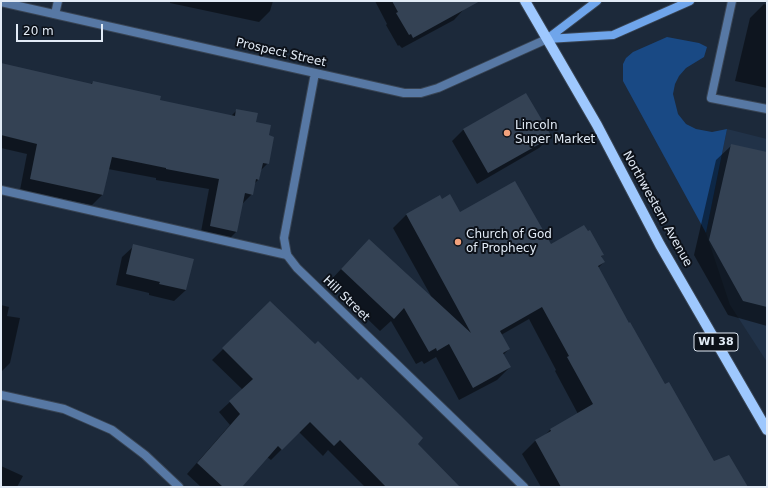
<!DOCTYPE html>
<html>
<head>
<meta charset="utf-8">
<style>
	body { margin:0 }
	#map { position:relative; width:768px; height:488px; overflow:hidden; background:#1c293a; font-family:"DejaVu Sans",sans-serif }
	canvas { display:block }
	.frame { position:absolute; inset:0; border:2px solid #e2ebf6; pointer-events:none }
	.scale { position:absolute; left:16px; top:24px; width:87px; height:18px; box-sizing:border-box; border:2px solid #e2ebf6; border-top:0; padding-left:5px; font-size:12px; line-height:14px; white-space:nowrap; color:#e2ebf6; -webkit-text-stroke:3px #0c1119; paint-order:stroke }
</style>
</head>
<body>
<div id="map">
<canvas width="768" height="488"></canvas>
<div class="frame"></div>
<div class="scale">20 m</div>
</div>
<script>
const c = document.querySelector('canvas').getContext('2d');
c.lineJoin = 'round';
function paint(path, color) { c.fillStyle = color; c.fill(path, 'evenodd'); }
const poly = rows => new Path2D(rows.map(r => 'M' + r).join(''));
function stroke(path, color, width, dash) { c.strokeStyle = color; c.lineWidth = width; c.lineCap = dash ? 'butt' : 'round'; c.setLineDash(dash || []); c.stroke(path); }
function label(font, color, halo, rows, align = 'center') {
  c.font = font + ' "DejaVu Sans",sans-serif'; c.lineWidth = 4; c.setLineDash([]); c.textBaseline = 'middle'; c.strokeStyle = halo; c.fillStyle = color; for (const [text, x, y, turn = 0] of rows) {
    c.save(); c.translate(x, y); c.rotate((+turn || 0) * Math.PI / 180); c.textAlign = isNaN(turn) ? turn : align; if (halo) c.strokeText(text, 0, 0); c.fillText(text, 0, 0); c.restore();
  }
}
const built = poly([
	[727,129,767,139,767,362,730,305,706,233]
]);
const green = poly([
	[667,37,699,43,707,47,704,57,686,68,679,76,675,84,673,94,678,114,686,124,696,129,712,132,727,129,706,233,623,81,623,64,626,58,633,52]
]);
const shadow = poly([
	[170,1,273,1,270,11,259,22,170,3],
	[375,1,461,1,465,8,454,20,402,48,399,45,398,46,386,25,387,24],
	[764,4,767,5,767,88,735,81,750,18],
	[1,64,90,85,93,82,159,101,231,116,237,110,255,123,268,136,268,163,261,170,259,179,254,184,252,194,242,204,236,232,226,242,200,237,209,189,156,180,156,178,108,169,103,194,92,205,20,190,27,154,1,148],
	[526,94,550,137,539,148,477,184,452,141,463,130],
	[732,145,767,153,767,326,728,315,694,255,716,160],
	[440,196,442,200,459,213,550,245,603,255,601,257,604,262,598,268,628,324,665,386,713,463,747,487,541,487,522,454,535,441,545,435,550,430,578,414,555,371,556,370,529,319,501,335,509,349,503,355,510,367,497,380,459,400,436,357,424,364,422,361,416,364,391,321,380,331,329,282,356,253,431,296,393,228,406,215],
	[134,246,186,290,174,301,149,295,149,293,116,285,122,257],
	[270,303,416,444,459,487,365,487,328,450,323,456,299,432,271,460,267,457,240,487,201,487,187,474,230,425,219,412,243,390,212,360],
	[1,305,9,307,7,316,20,318,10,363,1,372],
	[1,466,23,476,17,487,1,487]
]);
const building = poly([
	[392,1,480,1,413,38,411,34,409,35,396,13,398,12],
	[1,63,92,84,93,81,161,96,160,100,235,116,236,109,258,113,256,122,271,125,269,135,274,137,269,164,263,163,259,180,256,179,253,195,245,193,237,232,210,226,219,179,166,169,166,168,112,157,103,195,30,179,37,144,1,135],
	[526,93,552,137,488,173,463,129],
	[731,144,767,152,767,307,743,301,709,240],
	[515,181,551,244,584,225,588,231,590,230,604,255,601,256,605,262,598,266,629,323,630,322,665,384,669,382,714,461,729,455,748,487,561,487,535,440,551,431,550,429,593,404,567,357,569,356,542,307,500,331,510,349,503,353,511,367,473,388,449,344,437,351,436,348,429,352,404,308,394,319,341,269,369,239,471,333,406,214,440,195,442,199,450,194,460,212],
	[133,244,194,259,186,290,159,284,160,282,126,274],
	[270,301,315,344,318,341,358,380,361,377,400,415,423,438,418,444,460,487,386,487,340,440,334,446,310,422,282,450,278,446,242,487,223,487,197,463,240,414,229,401,253,379,222,348]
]);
const lane = poly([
	[55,14,58,1],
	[1,190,287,255]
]);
const street = poly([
	[732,1,711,98,767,109],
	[1,2,404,93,421,93,438,88,547,39],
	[315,73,284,238,287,255,297,268,524,487],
	[1,395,64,409,112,430,145,455,179,487]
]);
const secondary = poly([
	[547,39,613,35,690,1],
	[547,39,597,1]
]);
const primary = poly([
	[525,1,597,125,660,245,767,430]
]);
const markers = [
	[507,133,4,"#f1a17c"],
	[458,242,4,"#f1a17c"]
];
const shields = [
	[716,342,44]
];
const shieldNames = [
	["WI 38",716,342]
];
const streetNames = [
	["Prospect Street",281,53,13],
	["Northwestern Avenue",657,209,61],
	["Hill Street",346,299,44]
];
const poiNames = [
	["Lincoln",515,126],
	["Super Market",515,140],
	["Church of God",466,235],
	["of Prophecy",466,249]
];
paint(built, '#213248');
paint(green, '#194984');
paint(shadow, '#0007');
paint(building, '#344254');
stroke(lane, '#384454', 10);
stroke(street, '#384454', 10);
stroke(secondary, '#384454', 10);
stroke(primary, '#384454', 12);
stroke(lane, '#5778a4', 8);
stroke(street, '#5778a4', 8);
stroke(secondary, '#6fa5eb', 8);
stroke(primary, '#9ec8fe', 10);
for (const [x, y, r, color] of markers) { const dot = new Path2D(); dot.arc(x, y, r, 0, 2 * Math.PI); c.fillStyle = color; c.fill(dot); stroke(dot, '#0c1119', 1.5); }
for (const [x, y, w] of shields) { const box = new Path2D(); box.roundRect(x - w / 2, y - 9, w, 18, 3); c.fillStyle = '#0c1119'; c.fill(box); stroke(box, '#e2ebf6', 1); }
label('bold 11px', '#e2ebf6', null, shieldNames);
label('12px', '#e2ebf6', '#0c1119', streetNames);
label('12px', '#e2ebf6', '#0c1119', poiNames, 'left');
</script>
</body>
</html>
